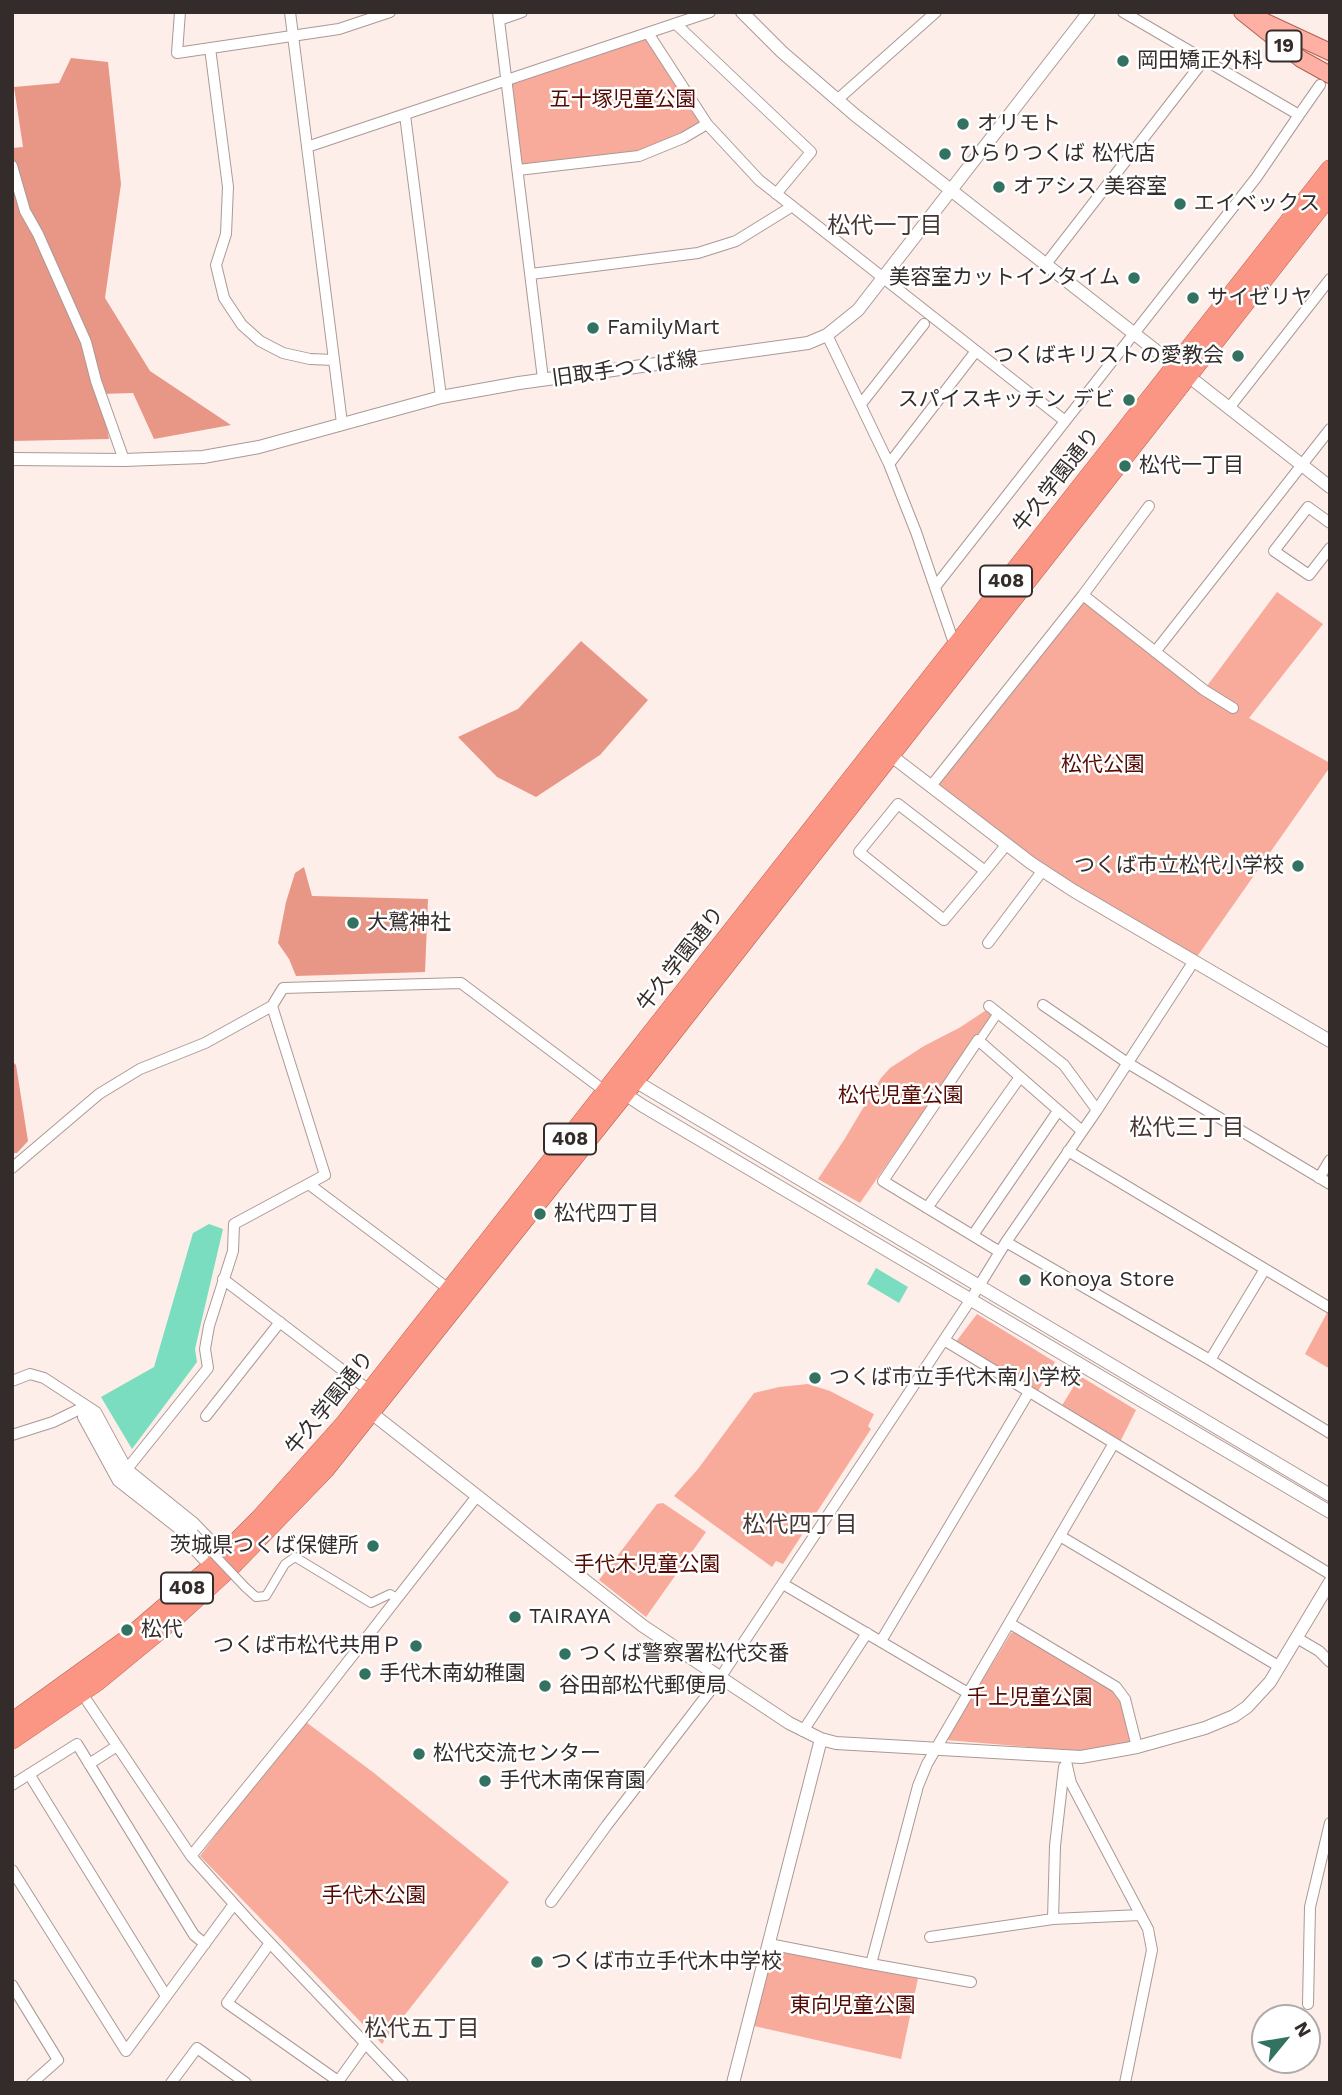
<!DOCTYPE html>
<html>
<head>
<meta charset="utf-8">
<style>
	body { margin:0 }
	#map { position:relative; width:1342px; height:2095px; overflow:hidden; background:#fdeeea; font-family:"Work Sans",sans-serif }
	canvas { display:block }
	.frame { position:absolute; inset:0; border:14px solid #342c2b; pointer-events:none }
	.north { position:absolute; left:1251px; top:2004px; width:70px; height:70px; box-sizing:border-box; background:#fff; border:2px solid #aeabaa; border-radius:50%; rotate:60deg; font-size:19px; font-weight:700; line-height:28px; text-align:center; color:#342c2b }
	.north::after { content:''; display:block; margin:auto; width:24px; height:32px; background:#337260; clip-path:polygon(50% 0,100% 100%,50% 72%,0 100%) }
</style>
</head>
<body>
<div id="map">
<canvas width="1342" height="2095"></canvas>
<div class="frame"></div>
<div class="north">N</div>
</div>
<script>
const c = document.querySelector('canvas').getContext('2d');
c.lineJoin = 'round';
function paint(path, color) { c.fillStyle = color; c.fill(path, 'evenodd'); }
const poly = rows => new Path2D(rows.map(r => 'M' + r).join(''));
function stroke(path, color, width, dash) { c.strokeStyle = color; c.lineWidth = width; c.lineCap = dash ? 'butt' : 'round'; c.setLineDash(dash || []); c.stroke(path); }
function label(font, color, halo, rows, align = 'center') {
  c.font = font + ' "Work Sans","Noto Sans JP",sans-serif'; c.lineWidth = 5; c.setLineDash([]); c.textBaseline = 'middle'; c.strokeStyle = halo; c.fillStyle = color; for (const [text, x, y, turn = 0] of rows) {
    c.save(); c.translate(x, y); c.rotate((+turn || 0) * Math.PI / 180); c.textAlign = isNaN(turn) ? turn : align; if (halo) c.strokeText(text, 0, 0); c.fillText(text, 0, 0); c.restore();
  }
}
const green = poly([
	[648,33,707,124,659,149,518,170,506,80],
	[1277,592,1323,624,1249,718,1330,763,1330,767,1194,961,1074,891,931,786,1083,595,1204,690],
	[988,1009,994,1014,979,1034,977,1034,860,1203,818,1179,844,1140,881,1078,890,1068,924,1046,959,1028],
	[1328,1311,1330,1312,1330,1369,1305,1354],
	[977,1314,1055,1362,1037,1393,955,1343],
	[1080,1376,1136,1410,1120,1442,1061,1407],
	[808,1384,830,1391,874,1414,868,1426,871,1429,783,1564,776,1561,772,1567,674,1496,698,1469,754,1393,779,1387],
	[663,1503,706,1532,646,1617,599,1580,657,1504],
	[1015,1632,1116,1691,1124,1705,1130,1743,1088,1752,946,1740,1011,1633],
	[302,1719,374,1773,509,1882,382,2044,200,1856],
	[771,1946,918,1978,901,2059,754,2026]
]);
const forest = poly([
	[71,58,108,62,121,184,105,298,150,371,231,425,154,439,133,393,101,394,109,439,12,441,12,148,23,147,14,87,59,83],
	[581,641,648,700,600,755,536,797,497,777,458,737,518,709],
	[304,867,312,896,428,899,425,972,296,976,289,959,278,943,286,902,295,873],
	[12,1061,16,1065,28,1141,17,1153,12,1153]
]);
const water = poly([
	[209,1224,223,1229,195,1349,197,1362,132,1449,101,1397,154,1367,193,1233],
	[876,1268,908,1287,899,1303,867,1284]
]);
const pedestrian = poly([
	[979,1041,998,1013],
	[86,1406,125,1476,194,1533],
	[245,1587,256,1597,266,1596,285,1564,295,1557,371,1603,390,1594,397,1598]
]);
const minor = poly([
	[180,12,177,53,339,29,390,12],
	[290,12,342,423],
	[498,12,543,379],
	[499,20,522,12],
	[676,24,811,152,776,194],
	[648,33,707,124,759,180,1065,421],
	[210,48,228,187,226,234,216,265,224,298,242,325,260,341,283,353,310,359,334,360],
	[837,100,936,12],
	[405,115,441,397],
	[1299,115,1320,85],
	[307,147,710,12],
	[12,166,25,211,38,234,86,342,96,381,124,460],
	[518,170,639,156,683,138,707,124],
	[1046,264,1204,60],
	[531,274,698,253,736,241,791,207],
	[827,335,889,464,916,532,955,646],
	[861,404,924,324],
	[1229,408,1330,279],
	[889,464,976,351],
	[1330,523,1308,507,1274,551,1309,575,1330,548],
	[935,587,1256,178,1299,115,1123,12],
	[1083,595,1149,506],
	[1155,652,1330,429],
	[931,786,1083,595,1204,690,1233,708],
	[985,871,898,804,859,852,944,920,985,871,1007,844],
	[988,943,1043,870],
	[1043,1005,1126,1062,1330,1184],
	[989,1006,1064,1065,1097,1110],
	[1068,1151,1330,1308],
	[12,1168,99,1094,140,1069,205,1043,272,1006,283,988,461,983,606,1092],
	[1319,1178,1330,1160],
	[310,1185,450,1290],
	[927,1208,1020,1077],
	[973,1235,1058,1111],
	[1006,1242,1210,1360,1330,1433],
	[1000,1252,883,1181,978,1040,1082,1131],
	[223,1279,370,1391],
	[944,1340,1330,1574],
	[1210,1360,1265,1269],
	[12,1381,30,1374,44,1378,96,1412,127,1469,194,1523,224,1554],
	[86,1406,83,1417,118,1481,178,1528,188,1543,211,1567],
	[206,1416,280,1322],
	[12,1435,53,1422,86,1406],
	[127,1469,208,1368,205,1349,209,1326,233,1251,234,1224,325,1175,272,1006],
	[1060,1536,1280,1667],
	[783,1584,968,1693],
	[1009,1623,1116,1687,1125,1699,1137,1747],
	[1297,1638,1319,1651,1330,1662],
	[881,1641,1029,1392],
	[79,1689,191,1856,252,1924,403,2083],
	[803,1731,867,1633],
	[1065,1757,1071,1783,1148,1929,1152,1950,1125,2083],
	[89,1764,117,1746],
	[1064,1767,1055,1846,1053,1919,1140,1915],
	[29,1774,166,1996],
	[12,1785,77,1744,194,1935,205,1944],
	[191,1856,310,1710,477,1496],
	[12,1870,126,2051,234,1904],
	[551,1902,607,1825,720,1678,971,1299,1006,1242,1097,1110,1194,961],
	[930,1937,1053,1919],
	[270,1943,227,2003,338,2081],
	[769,1944,871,1964,918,1786,927,1764,1114,1443],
	[871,1964,971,1982],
	[12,1985,58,2060,32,2083],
	[1308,2004,1310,1907,1330,1823],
	[171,2083,197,2048,246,2083],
	[337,2083,365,2044]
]);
const tertiary = poly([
	[742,12,782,52,855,115,1330,487],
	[12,459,124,460,203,457,259,447,441,397,519,383,808,343,827,335,858,310,1089,12],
	[885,751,1031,863,1074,891,1330,1041],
	[629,1079,635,1081,1330,1495],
	[623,1088,625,1094,643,1106,1330,1512],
	[365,1408,643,1626,789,1723,821,1739,836,1743,1081,1757,1137,1747,1205,1728,1234,1716,1247,1707,1270,1682,1330,1582],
	[733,2083,821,1739]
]);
const primary = poly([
	[1242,12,1301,59,1330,75],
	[1259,19,1330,52]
]);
const trunk = poly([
	[12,1722,127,1639,211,1567,259,1519,344,1424,1330,169],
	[12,1740,97,1682,176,1617,234,1564,325,1470,635,1081,1330,195]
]);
const pedestrianBridge = poly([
	[194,1533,245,1587]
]);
const markers = [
	[1123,61,7,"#337260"],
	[963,124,7,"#337260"],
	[945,154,7,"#337260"],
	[999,187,7,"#337260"],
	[1180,204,7,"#337260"],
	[1134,278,7,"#337260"],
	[1193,298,7,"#337260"],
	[593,328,7,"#337260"],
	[1238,356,7,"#337260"],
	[1129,400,7,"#337260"],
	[1125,466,7,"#337260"],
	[1298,866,7,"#337260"],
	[353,923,7,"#337260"],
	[540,1214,7,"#337260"],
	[1025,1280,7,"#337260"],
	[815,1378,7,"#337260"],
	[373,1546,7,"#337260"],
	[515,1617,7,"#337260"],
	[127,1630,7,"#337260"],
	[416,1646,7,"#337260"],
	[565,1654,7,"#337260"],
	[365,1674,7,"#337260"],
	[545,1686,7,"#337260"],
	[419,1754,7,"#337260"],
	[485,1781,7,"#337260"],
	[537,1962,7,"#337260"]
];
const shields = [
	[1284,46,35],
	[1006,581,52],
	[570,1139,52],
	[187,1588,52]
];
const shieldNames = [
	["19",1284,46],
	["408",1006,581],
	["408",570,1139],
	["408",187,1588]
];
const poiNames = [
	["岡田矯正外科",1137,61],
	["オリモト",977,124],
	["ひらりつくば 松代店",959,154],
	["オアシス 美容室",1013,187],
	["エイベックス",1194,204],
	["美容室カットインタイム",1120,278,"right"],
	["サイゼリヤ",1207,298],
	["FamilyMart",607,328],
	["つくばキリストの愛教会",1224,356,"right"],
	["スパイスキッチン デビ",1115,400,"right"],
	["松代一丁目",1139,466],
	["つくば市立松代小学校",1284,866,"right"],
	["大鷲神社",367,923],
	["松代四丁目",554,1214],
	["Konoya Store",1039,1280],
	["つくば市立手代木南小学校",829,1378],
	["茨城県つくば保健所",359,1546,"right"],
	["TAIRAYA",529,1617],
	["松代",141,1630],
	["つくば市松代共用Ｐ",402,1646,"right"],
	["つくば警察署松代交番",579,1654],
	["手代木南幼稚園",379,1674],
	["谷田部松代郵便局",559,1686],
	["松代交流センター",433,1754],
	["手代木南保育園",499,1781],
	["つくば市立手代木中学校",551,1962]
];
const parkNames = [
	["五十塚児童公園",623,100],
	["松代公園",1103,765],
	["松代児童公園",901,1096],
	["手代木児童公園",647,1565],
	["千上児童公園",1030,1698],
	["手代木公園",374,1896],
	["東向児童公園",853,2006]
];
const streetNames = [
	["旧取手つくば線",625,369,-8],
	["牛久学園通り",1057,480,-52],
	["牛久学園通り",681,959,-52],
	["牛久学園通り",330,1403,-51]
];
const neighbourhoodNames = [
	["松代一丁目",885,226],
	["松代三丁目",1187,1128],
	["松代四丁目",800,1525],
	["松代五丁目",422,2029]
];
paint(green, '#f8aa9b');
paint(forest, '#e89686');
paint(water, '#7addbf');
stroke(pedestrian, '#ab9996', 10);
stroke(minor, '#ab9996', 12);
stroke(tertiary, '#ab9996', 14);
stroke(primary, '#b66051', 18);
stroke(trunk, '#b66051', 19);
stroke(pedestrian, '#fff', 8);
stroke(minor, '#fff', 10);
stroke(tertiary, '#fff', 12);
stroke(primary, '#fdb0a3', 16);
stroke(trunk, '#fc9684', 18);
stroke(pedestrianBridge, '#ab9996', 10, []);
stroke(pedestrianBridge, '#fff', 8);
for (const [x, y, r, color] of markers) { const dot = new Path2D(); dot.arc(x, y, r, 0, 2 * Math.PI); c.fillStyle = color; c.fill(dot); stroke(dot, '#fff', 2.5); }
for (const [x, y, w] of shields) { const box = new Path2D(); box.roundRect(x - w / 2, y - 15.5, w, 31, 5); c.fillStyle = '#fff'; c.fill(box); stroke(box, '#342c2b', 2); }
label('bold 19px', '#342c2b', null, shieldNames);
label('21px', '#342c2b', '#fff', poiNames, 'left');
label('21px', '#550b04', '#fff', parkNames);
label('21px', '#342c2b', '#fff', streetNames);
label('23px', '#463734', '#fff', neighbourhoodNames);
</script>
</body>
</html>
